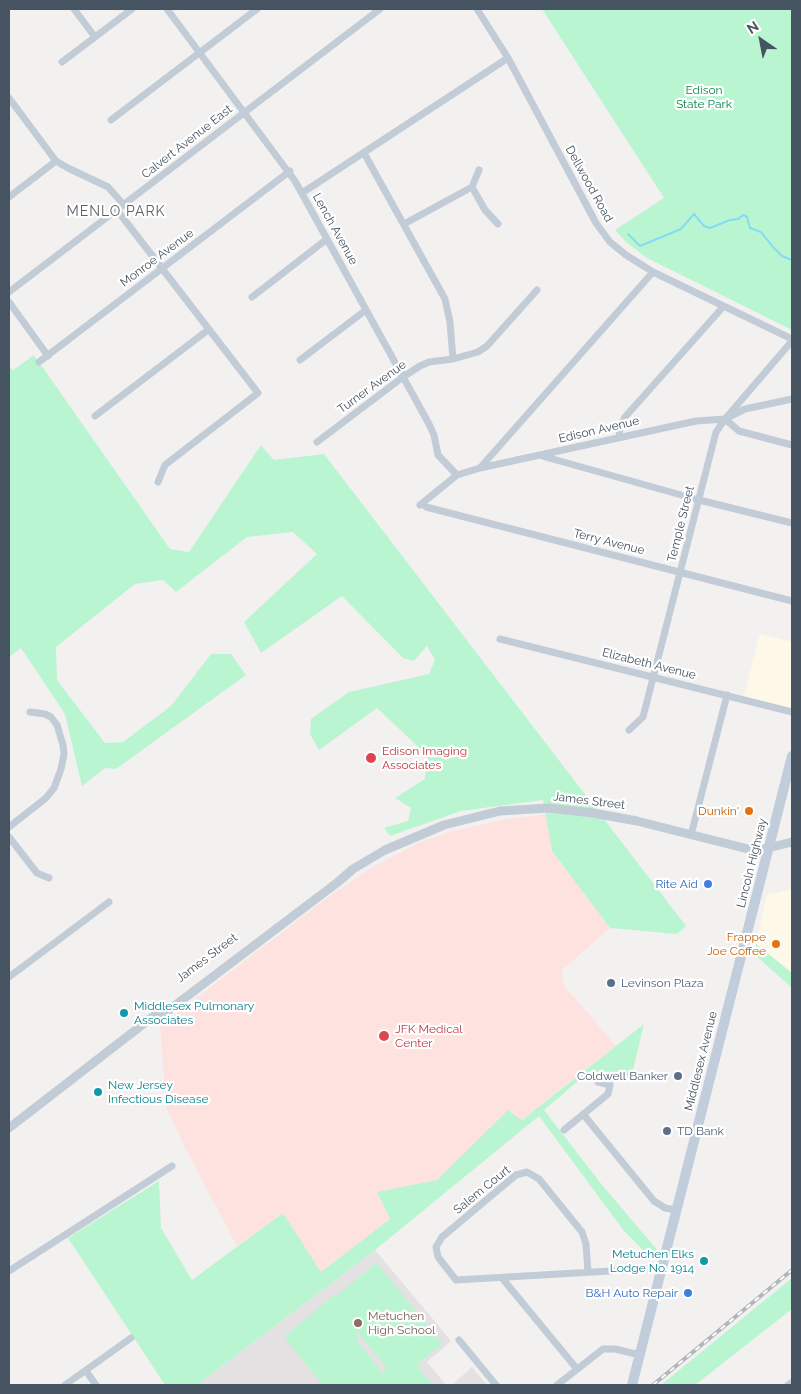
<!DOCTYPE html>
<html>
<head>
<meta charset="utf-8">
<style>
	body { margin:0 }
	#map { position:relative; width:801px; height:1394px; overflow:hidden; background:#f3f0f0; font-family:Raleway,sans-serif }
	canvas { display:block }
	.frame { position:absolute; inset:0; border:10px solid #465360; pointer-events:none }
	.north { position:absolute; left:736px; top:15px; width:50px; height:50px; -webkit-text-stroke:4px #fff; paint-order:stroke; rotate:327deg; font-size:14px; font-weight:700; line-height:20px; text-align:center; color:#465360 }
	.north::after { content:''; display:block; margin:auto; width:18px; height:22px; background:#465360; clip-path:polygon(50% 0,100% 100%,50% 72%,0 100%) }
</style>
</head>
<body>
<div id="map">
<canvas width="801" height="1394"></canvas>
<div class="frame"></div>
<div class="north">N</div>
</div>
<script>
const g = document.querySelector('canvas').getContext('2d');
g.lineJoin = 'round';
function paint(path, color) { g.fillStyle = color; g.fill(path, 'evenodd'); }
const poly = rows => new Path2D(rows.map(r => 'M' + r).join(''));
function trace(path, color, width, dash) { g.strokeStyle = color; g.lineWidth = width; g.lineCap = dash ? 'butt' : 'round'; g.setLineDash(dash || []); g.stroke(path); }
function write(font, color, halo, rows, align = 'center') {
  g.font = font + ' Raleway,sans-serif'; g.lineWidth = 4.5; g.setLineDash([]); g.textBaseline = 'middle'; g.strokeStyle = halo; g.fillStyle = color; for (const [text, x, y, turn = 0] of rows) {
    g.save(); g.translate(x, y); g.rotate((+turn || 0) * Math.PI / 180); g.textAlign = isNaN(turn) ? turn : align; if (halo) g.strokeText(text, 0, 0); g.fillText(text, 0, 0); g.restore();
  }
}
const commercial = poly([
	[760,634,792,642,792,712,743,699],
	[792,889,792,973,756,944,767,895]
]);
const education = poly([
	[375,1250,451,1341,427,1362,446,1385,197,1385],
	[472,1367,487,1385,452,1385]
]);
const medical = poly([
	[550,814,552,851,610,928,562,970,563,984,616,1046,521,1120,508,1110,437,1180,377,1192,390,1219,321,1273,283,1213,237,1246,184,1146,166,1106,160,1026,331,895,373,867,416,844,453,831,507,819]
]);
const green = poly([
	[542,9,792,9,792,330,647,258,626,242,615,230,664,198],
	[34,355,170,549,189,552,261,445,274,460,324,454,686,926,677,934,610,928,552,851,543,800,461,811,390,836,384,828,408,821,411,808,395,798,425,779,428,756,377,708,319,750,310,734,311,719,349,692,429,674,435,660,427,646,414,661,403,658,342,596,261,653,244,622,317,554,293,532,247,537,176,592,163,580,135,584,56,647,57,680,105,743,123,742,171,706,211,654,231,654,246,675,116,769,105,768,82,786,65,714,21,648,9,657,9,588,10,587,9,585,9,366,13,370],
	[756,944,792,973,792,988,754,954],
	[644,1024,632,1074,623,1081,584,1076,544,1110,602,1185,664,1258,646,1253,624,1231,539,1116,375,1250,197,1385,165,1385,68,1238,159,1181,161,1228,192,1280,283,1213,321,1272,390,1219,377,1192,437,1180,508,1110,522,1120],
	[377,1263,442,1344,416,1365,433,1385,323,1385,284,1337,334,1295,336,1296],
	[357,1331,386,1367,383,1374,357,1341],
	[792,1278,792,1309,695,1385,661,1385]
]);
const stream = poly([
	[628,234,640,246,681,229,694,214,704,226,710,228,730,220,738,219,743,215,747,217,750,228,761,232,773,247,782,256,792,260]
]);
const minor = poly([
	[74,9,95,37],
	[167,9,295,181,429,424,434,435,438,455,457,475],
	[477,9,508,58,596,223,610,242,626,255,653,272,792,339],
	[62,62,132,9],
	[9,98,56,161,68,168,108,187,124,205],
	[111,120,257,9],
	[364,153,445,299,450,322,453,359],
	[472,187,485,210,498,224],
	[302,193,508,58],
	[9,197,56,161],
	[117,210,258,393,165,465,158,482],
	[404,224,472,187,479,170],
	[9,292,380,9],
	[252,297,327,239],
	[9,302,48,356],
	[300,360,366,310],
	[39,362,290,171],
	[95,416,208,330],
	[725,419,739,431,792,445],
	[619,437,620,427,625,417,723,307],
	[317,442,403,377,420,366,429,362,453,359,478,352,487,346,537,290],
	[542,456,699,500,792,523],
	[480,468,653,272],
	[423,503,426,507,792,601],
	[420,505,457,475,480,468,696,421,725,419,745,409,792,399],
	[500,639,792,712],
	[629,730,643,717,716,432,725,419,792,341],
	[9,827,46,798,54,788,61,769,64,754,63,745,57,725,51,717,45,714,30,712],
	[691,835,727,695],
	[9,837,37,873,49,878],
	[9,977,109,902],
	[583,1114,654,1201,665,1208,676,1210],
	[564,1130,608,1094,610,1085,598,1082],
	[9,1271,172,1166],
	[588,1272,586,1244,582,1232,539,1179,527,1172,516,1175,442,1237,436,1247,438,1257,456,1280,662,1268],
	[502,1278,577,1369],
	[459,1340,496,1385],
	[86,1371,96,1385],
	[65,1385,131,1338],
	[557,1385,603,1349,615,1349,640,1355],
	[788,1385,792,1382]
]);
const tertiary = poly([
	[152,1019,161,1016,338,882,353,869,385,850,444,825,500,811,548,808,593,813,637,821,756,851,792,842],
	[9,1128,155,1015]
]);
const secondary = poly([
	[632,1385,792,756]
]);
const rail = poly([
	[653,1385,792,1270]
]);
const markers = [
	[371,758,6,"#e0444e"],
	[749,811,5,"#e8710a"],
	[708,884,5,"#3f7fe0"],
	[776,944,5,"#e8710a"],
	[611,983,5,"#5c6f8a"],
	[124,1013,5,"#0f9aa8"],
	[384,1036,6,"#e0444e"],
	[678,1076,5,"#5c6f8a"],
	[98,1092,5,"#0f9aa8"],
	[667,1131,5,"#5c6f8a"],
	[704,1261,5,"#0f9aa8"],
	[688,1293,5,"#3f7fe0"],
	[358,1323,5,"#8d6e63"]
];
const parkNames = [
	["Edison",704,90],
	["State Park",704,104]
];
const streetNames = [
	["Calvert Avenue East",187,142,-38],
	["Dellwood Road",589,184,61],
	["Lench Avenue",335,229,61],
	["Monroe Avenue",157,258,-37],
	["Turner Avenue",372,387,-36],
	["Edison Avenue",599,430,-13],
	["Temple Street",681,524,-76],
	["Terry Avenue",609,542,14],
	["Elizabeth Avenue",649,664,14],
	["James Street",589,801,7],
	["Lincoln Highway",752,863,-76],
	["James Street",207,958,-37],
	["Middlesex Avenue",701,1061,-76],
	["Salem Court",482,1190,-39]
];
const healthNames = [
	["Edison Imaging",382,751],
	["Associates",382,765],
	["JFK Medical",395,1029],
	["Center",395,1043]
];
const foodNames = [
	["Dunkin'",739,811],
	["Frappe",766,937],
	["Joe Coffee",766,951]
];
const shopNames = [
	["Rite Aid",698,884],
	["B&H Auto Repair",678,1293]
];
const serviceNames = [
	["Levinson Plaza",621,983],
	["Coldwell Banker",668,1076,"right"],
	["TD Bank",677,1131]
];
const cultureNames = [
	["Middlesex Pulmonary",134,1006],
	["Associates",134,1020],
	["New Jersey",108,1085],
	["Infectious Disease",108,1099],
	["Metuchen Elks",694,1254,"right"],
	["Lodge No. 1914",694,1268,"right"]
];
const educationNames = [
	["Metuchen",368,1316],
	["High School",368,1330]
];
const neighbourhoodNames = [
	["MENLO PARK",116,212]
];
paint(commercial, '#fef8e9');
paint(education, '#e4e1e2');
paint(medical, '#fee2df');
paint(green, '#baf5d2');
trace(stream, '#83dcf6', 2);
trace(minor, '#c2ccd7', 7);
trace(tertiary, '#c2ccd7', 9);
trace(secondary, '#c1cddb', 10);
trace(rail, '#b2b5bb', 4);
trace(rail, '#fff', 2, [5.5]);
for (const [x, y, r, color] of markers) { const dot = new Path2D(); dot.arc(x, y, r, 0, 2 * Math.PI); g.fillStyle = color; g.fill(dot); trace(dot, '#fff', 2); }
write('12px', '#0c864c', '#fff', parkNames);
write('12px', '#465360', '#fff', streetNames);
write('12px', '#be3a42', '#fff', healthNames, 'left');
write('12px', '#c56008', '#fff', foodNames, 'right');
write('12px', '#366cbe', '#fff', shopNames, 'right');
write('12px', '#4e5e75', '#fff', serviceNames, 'left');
write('12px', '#0d838f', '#fff', cultureNames, 'left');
write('12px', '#785e54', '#fff', educationNames, 'left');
g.letterSpacing = '1px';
write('14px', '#5c6066', '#fff', neighbourhoodNames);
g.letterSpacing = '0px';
</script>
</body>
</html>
